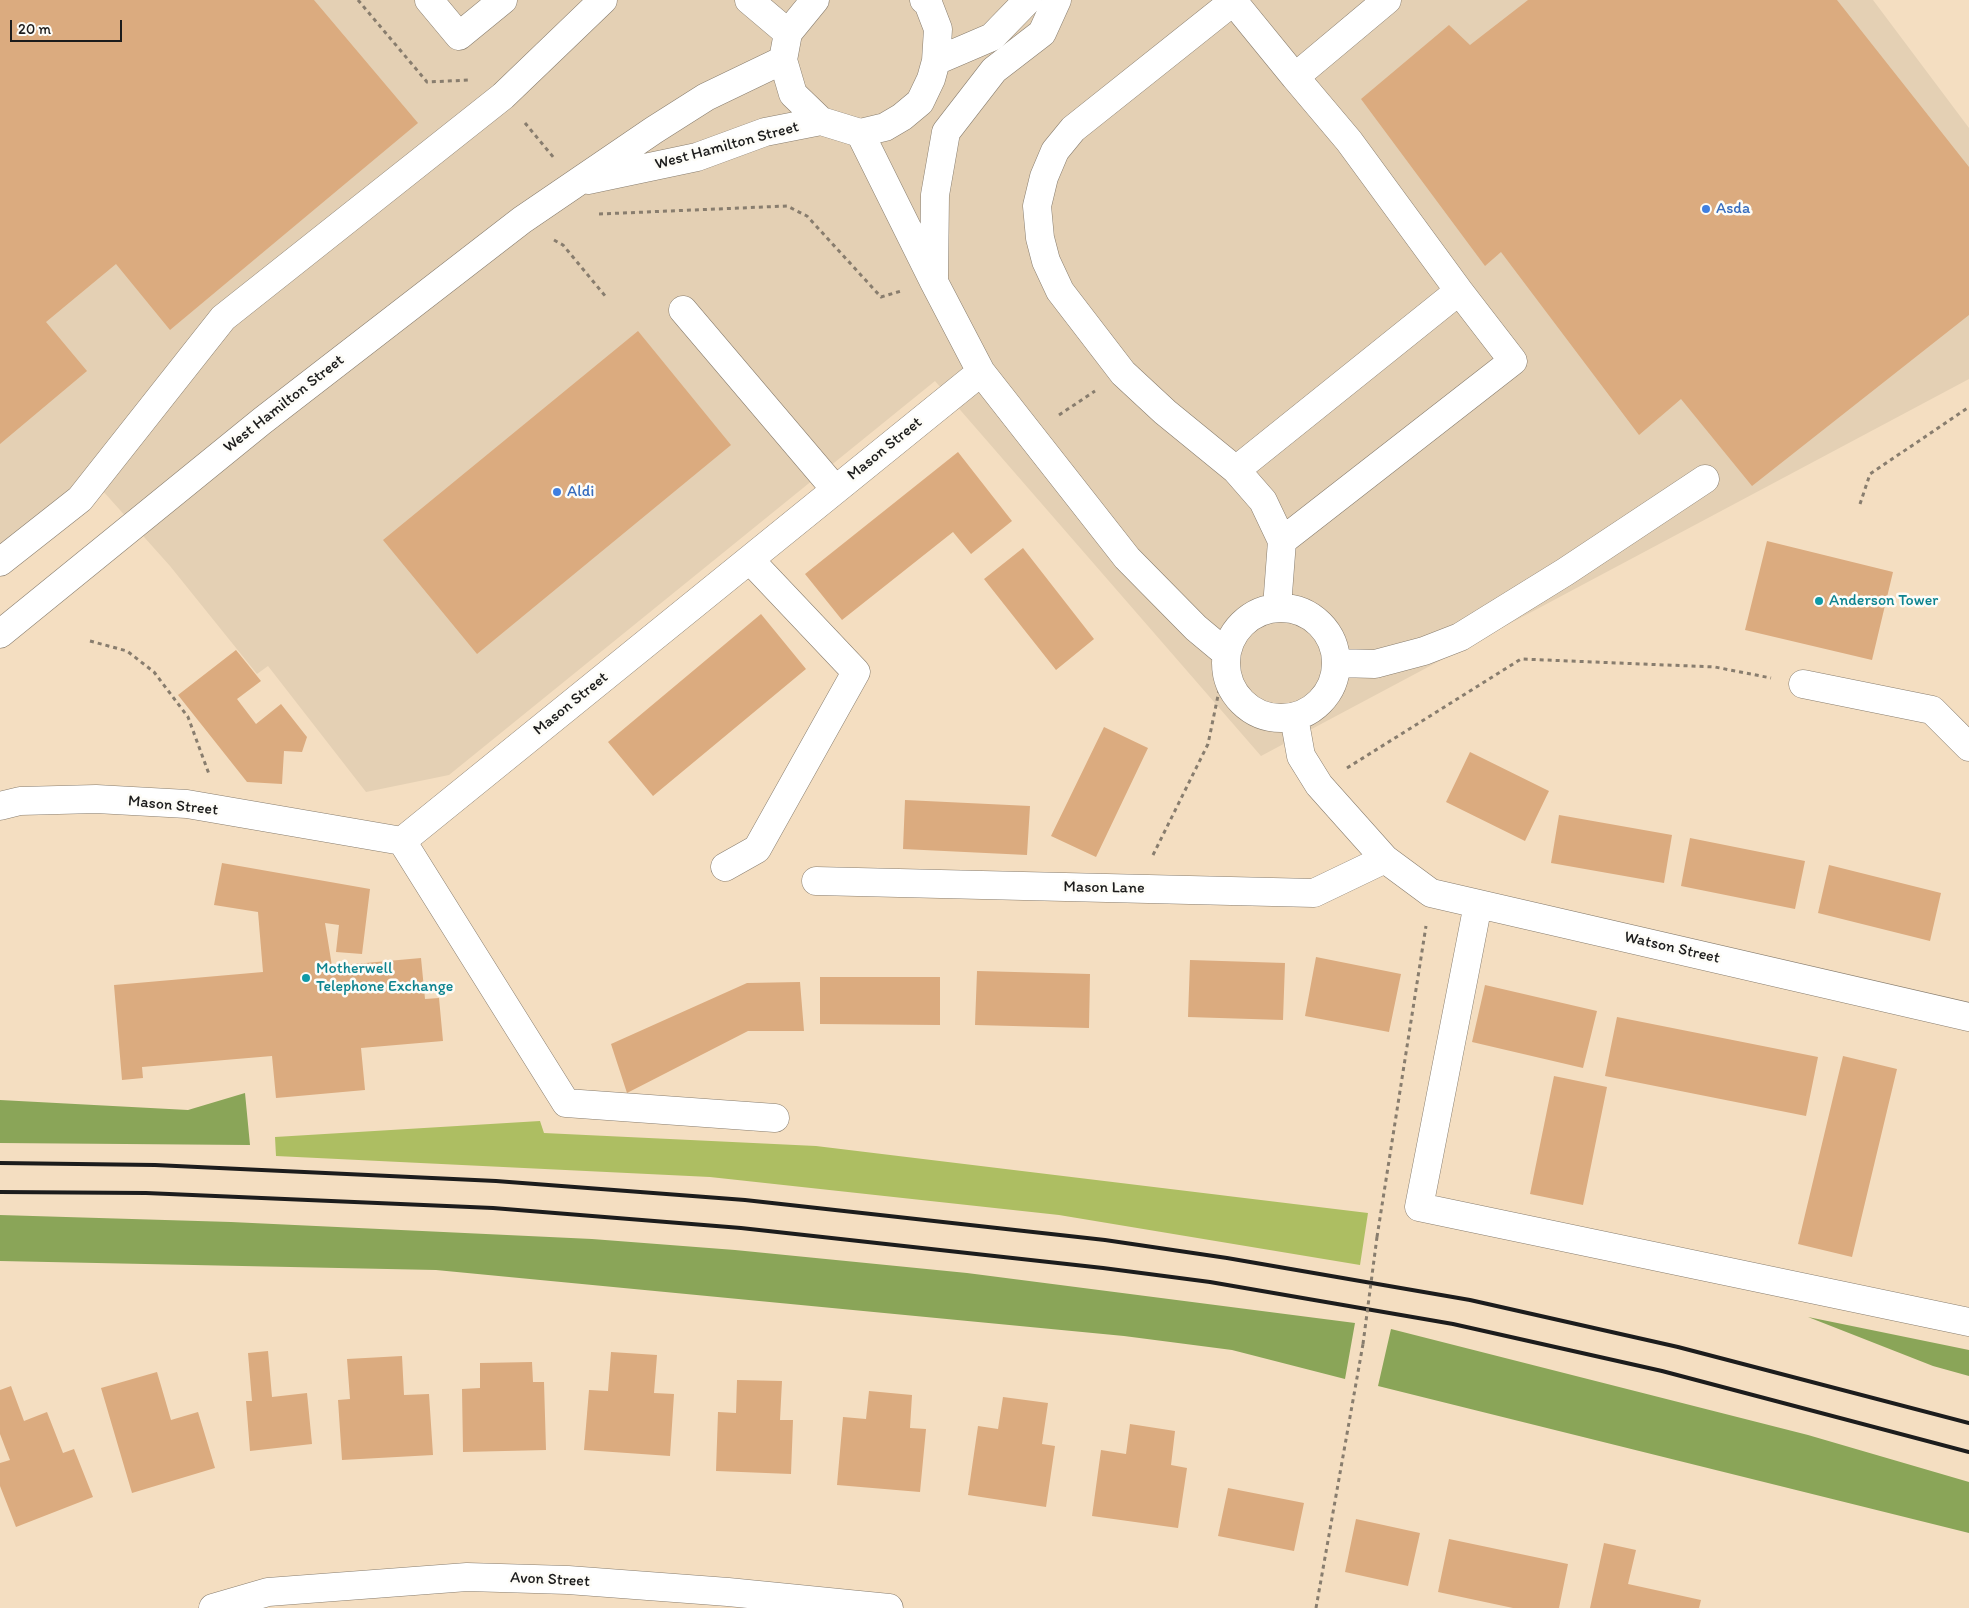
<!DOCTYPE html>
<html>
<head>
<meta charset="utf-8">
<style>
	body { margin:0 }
	#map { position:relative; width:1969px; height:1608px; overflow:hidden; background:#f4dec1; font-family:Itim,sans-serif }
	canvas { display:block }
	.scale { position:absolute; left:10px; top:20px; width:112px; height:22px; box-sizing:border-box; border:2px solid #1c1c1c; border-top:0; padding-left:6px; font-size:15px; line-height:18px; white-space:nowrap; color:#1c1c1c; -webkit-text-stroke:4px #fdfcf7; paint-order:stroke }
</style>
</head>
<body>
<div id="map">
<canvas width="1969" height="1608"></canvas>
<div class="scale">20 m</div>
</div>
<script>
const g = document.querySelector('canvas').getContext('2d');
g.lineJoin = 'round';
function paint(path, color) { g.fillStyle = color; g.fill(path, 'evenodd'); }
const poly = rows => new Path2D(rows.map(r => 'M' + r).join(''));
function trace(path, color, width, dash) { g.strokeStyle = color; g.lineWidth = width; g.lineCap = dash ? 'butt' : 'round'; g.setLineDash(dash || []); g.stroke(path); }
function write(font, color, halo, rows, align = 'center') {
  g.font = font + ' Itim,sans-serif'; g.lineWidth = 5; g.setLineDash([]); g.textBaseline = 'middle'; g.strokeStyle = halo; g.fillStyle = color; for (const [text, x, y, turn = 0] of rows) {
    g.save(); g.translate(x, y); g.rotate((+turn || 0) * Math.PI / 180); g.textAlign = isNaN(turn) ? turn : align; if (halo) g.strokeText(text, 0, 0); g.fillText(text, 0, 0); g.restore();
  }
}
const built = poly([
	[0,0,1873,0,1969,128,1969,379,1261,756,935,381,449,775,366,792,268,666,257,674,170,566,94,481,0,554]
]);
const green = poly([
	[540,1121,544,1133,816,1146,1368,1213,1360,1265,1059,1215,710,1177,276,1156,275,1137]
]);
const forest = poly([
	[245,1093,250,1145,0,1143,0,1100,188,1110],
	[0,1215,231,1222,592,1239,735,1250,967,1273,1355,1323,1345,1379,1232,1350,1124,1336,436,1270,0,1261],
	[1808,1317,1969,1350,1969,1376,1933,1366],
	[1391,1329,1808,1435,1969,1482,1969,1533,1378,1386]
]);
const building = poly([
	[0,0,314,0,418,123,170,330,116,264,46,322,87,371,0,444],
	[1528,0,1837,0,1969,167,1969,315,1752,486,1681,399,1639,435,1501,252,1485,266,1361,99,1449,25,1470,45],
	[638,331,731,445,477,654,383,540],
	[958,452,1012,521,971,554,953,532,842,620,805,574],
	[1767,541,1893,572,1872,660,1745,630],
	[1023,548,1094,639,1056,670,984,579],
	[761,614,806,669,653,796,608,742],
	[236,650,261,681,237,699,256,724,281,704,307,737,302,752,284,751,282,784,247,782,178,695],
	[1104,727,1148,748,1096,857,1051,836],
	[1470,752,1549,791,1525,841,1446,802],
	[905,800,1030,806,1027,855,903,849],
	[1559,815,1672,835,1664,883,1551,863],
	[1690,838,1805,861,1795,909,1681,886],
	[222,863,370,889,362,954,336,952,339,925,325,923,332,966,421,958,425,999,439,998,443,1041,361,1048,365,1090,276,1098,272,1056,142,1067,143,1078,122,1080,114,985,263,972,258,912,214,905],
	[1829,865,1941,893,1930,941,1818,913],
	[1316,957,1401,974,1389,1032,1305,1016],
	[1190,960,1285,963,1283,1020,1188,1017],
	[977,971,1090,974,1089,1028,975,1025],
	[820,977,940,977,940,1025,820,1024],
	[800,982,804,1031,748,1031,627,1093,611,1044,747,983],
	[1485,985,1597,1011,1583,1068,1472,1042],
	[1617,1017,1818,1057,1806,1116,1605,1076],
	[1843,1056,1897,1069,1852,1257,1798,1244],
	[1554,1076,1607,1087,1583,1205,1530,1194],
	[268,1351,272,1397,307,1393,312,1444,250,1451,246,1401,252,1401,248,1353],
	[611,1352,657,1355,654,1393,674,1394,670,1456,584,1450,589,1390,608,1391],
	[402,1356,404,1395,429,1394,433,1455,342,1460,338,1400,350,1399,347,1359],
	[532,1362,533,1382,544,1382,546,1450,463,1452,462,1389,480,1388,480,1363],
	[157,1372,171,1420,198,1412,215,1468,132,1493,101,1388],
	[737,1380,782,1381,780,1420,793,1420,791,1474,716,1471,718,1412,736,1413],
	[11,1386,24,1421,47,1412,63,1453,74,1449,93,1497,16,1527,0,1486,0,1463,10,1460,0,1434,0,1390],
	[869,1391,912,1395,910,1428,926,1429,920,1492,837,1485,843,1417,866,1419],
	[1003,1397,1048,1403,1042,1444,1055,1446,1046,1507,968,1495,978,1426,998,1429],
	[1130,1424,1175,1431,1171,1465,1187,1468,1178,1528,1092,1516,1101,1450,1126,1454],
	[1228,1488,1304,1503,1294,1551,1218,1536],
	[1356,1519,1420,1533,1408,1586,1345,1572],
	[1449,1539,1568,1564,1559,1608,1513,1608,1438,1592],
	[1604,1543,1636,1550,1628,1584,1701,1600,1699,1608,1590,1608]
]);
const path = poly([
	[358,0,427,82,469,80],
	[525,123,554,158],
	[599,214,787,206,807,216,881,297,901,291],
	[554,240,563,245,606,297],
	[1059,415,1095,391],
	[1860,504,1870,474,1969,407],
	[90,641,127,651,154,672,188,717,209,774],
	[1347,768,1521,659,1715,667,1771,678],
	[1153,855,1208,744,1220,686],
	[1377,1237,1426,926],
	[1316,1608,1363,1344]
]);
const minor = poly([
	[429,0,459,36,503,0],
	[749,0,788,33],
	[1235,0,1073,129,1055,151,1044,177,1037,206,1040,238,1046,261,1060,291,1123,373,1165,412,1236,470,1263,501,1282,541,1277,607],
	[1233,1,1295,77],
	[860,133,934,282,981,372,1127,558,1196,628,1226,653],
	[934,278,935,195,946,132,994,70,1042,33,1057,0],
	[683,310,835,489],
	[1236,470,1459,291,1349,141,1295,77,1387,0],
	[1282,541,1513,361,1459,291],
	[0,562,80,499,223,318,503,96,603,0],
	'1226 663a55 55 0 1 1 110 0a55 55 0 1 1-110 0Z',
	[1337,663,1375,664,1424,651,1460,637,1565,572,1705,479],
	[1803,684,1932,710,1969,747],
	[1294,717,1301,756,1319,785,1385,859,1431,893,1969,1017],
	[0,806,20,801,96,799,187,804,402,841,981,372],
	[402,841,566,1103,775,1118],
	[725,867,757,849,856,672,750,560],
	[816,881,1314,893,1385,859],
	[1478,904,1419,1207,1969,1322],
	[213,1608,268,1592,467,1577,568,1580,728,1592,889,1608]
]);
const major = poly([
	[815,0,788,33,783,60,793,94,821,121,860,133,885,127,902,117,920,102,931,79,936,61,938,29,928,3,924,0],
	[936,61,992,37,1028,0],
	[588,180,697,157,765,132,821,121],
	[0,634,262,421,522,220,654,130,706,97,783,60]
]);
const rail = poly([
	[0,1163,155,1165,496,1181,745,1200,1105,1240,1227,1258,1470,1300,1678,1347,1969,1423],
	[0,1192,146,1193,493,1208,741,1228,1103,1268,1210,1282,1453,1324,1662,1371,1969,1452]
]);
const pathBridge = poly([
	[1363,1344,1377,1237]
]);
const markers = [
	[1706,209,5,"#3f7fe0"],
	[557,492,5,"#3f7fe0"],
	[1819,601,5,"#0f9aa8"],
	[306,978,5,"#0f9aa8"]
];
const streetNames = [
	["West Hamilton Street",727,146,-15],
	["West Hamilton Street",284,404,-38],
	["Mason Street",885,449,-39],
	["Mason Street",571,704,-39],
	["Mason Street",173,806,6],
	["Mason Lane",1104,888,1],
	["Watson Street",1672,948,13],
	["Avon Street",550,1580,3]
];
const shopNames = [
	["Asda",1716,209],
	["Aldi",567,492]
];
const cultureNames = [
	["Anderson Tower",1829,601],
	["Motherwell",316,969],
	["Telephone Exchange",316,987]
];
paint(built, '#e4d0b4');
paint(green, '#adbe62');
paint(forest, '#8aa558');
paint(building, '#dbab7f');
trace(minor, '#887d6e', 29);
trace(major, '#887d6e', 29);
trace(path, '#887d6e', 3, [4, 4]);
trace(minor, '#fff', 28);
trace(major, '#fff', 28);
trace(rail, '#1c1c1c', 4);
trace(pathBridge, '#887d6e', 3, [4, 4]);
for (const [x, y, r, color] of markers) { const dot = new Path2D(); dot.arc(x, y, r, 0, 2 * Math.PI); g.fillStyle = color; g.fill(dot); trace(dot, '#fdfcf7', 2); }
write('16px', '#1c1c1c', '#fdfcf7', streetNames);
write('16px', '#366cbe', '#fdfcf7', shopNames, 'left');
write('16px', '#0d838f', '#fdfcf7', cultureNames, 'left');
</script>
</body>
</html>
